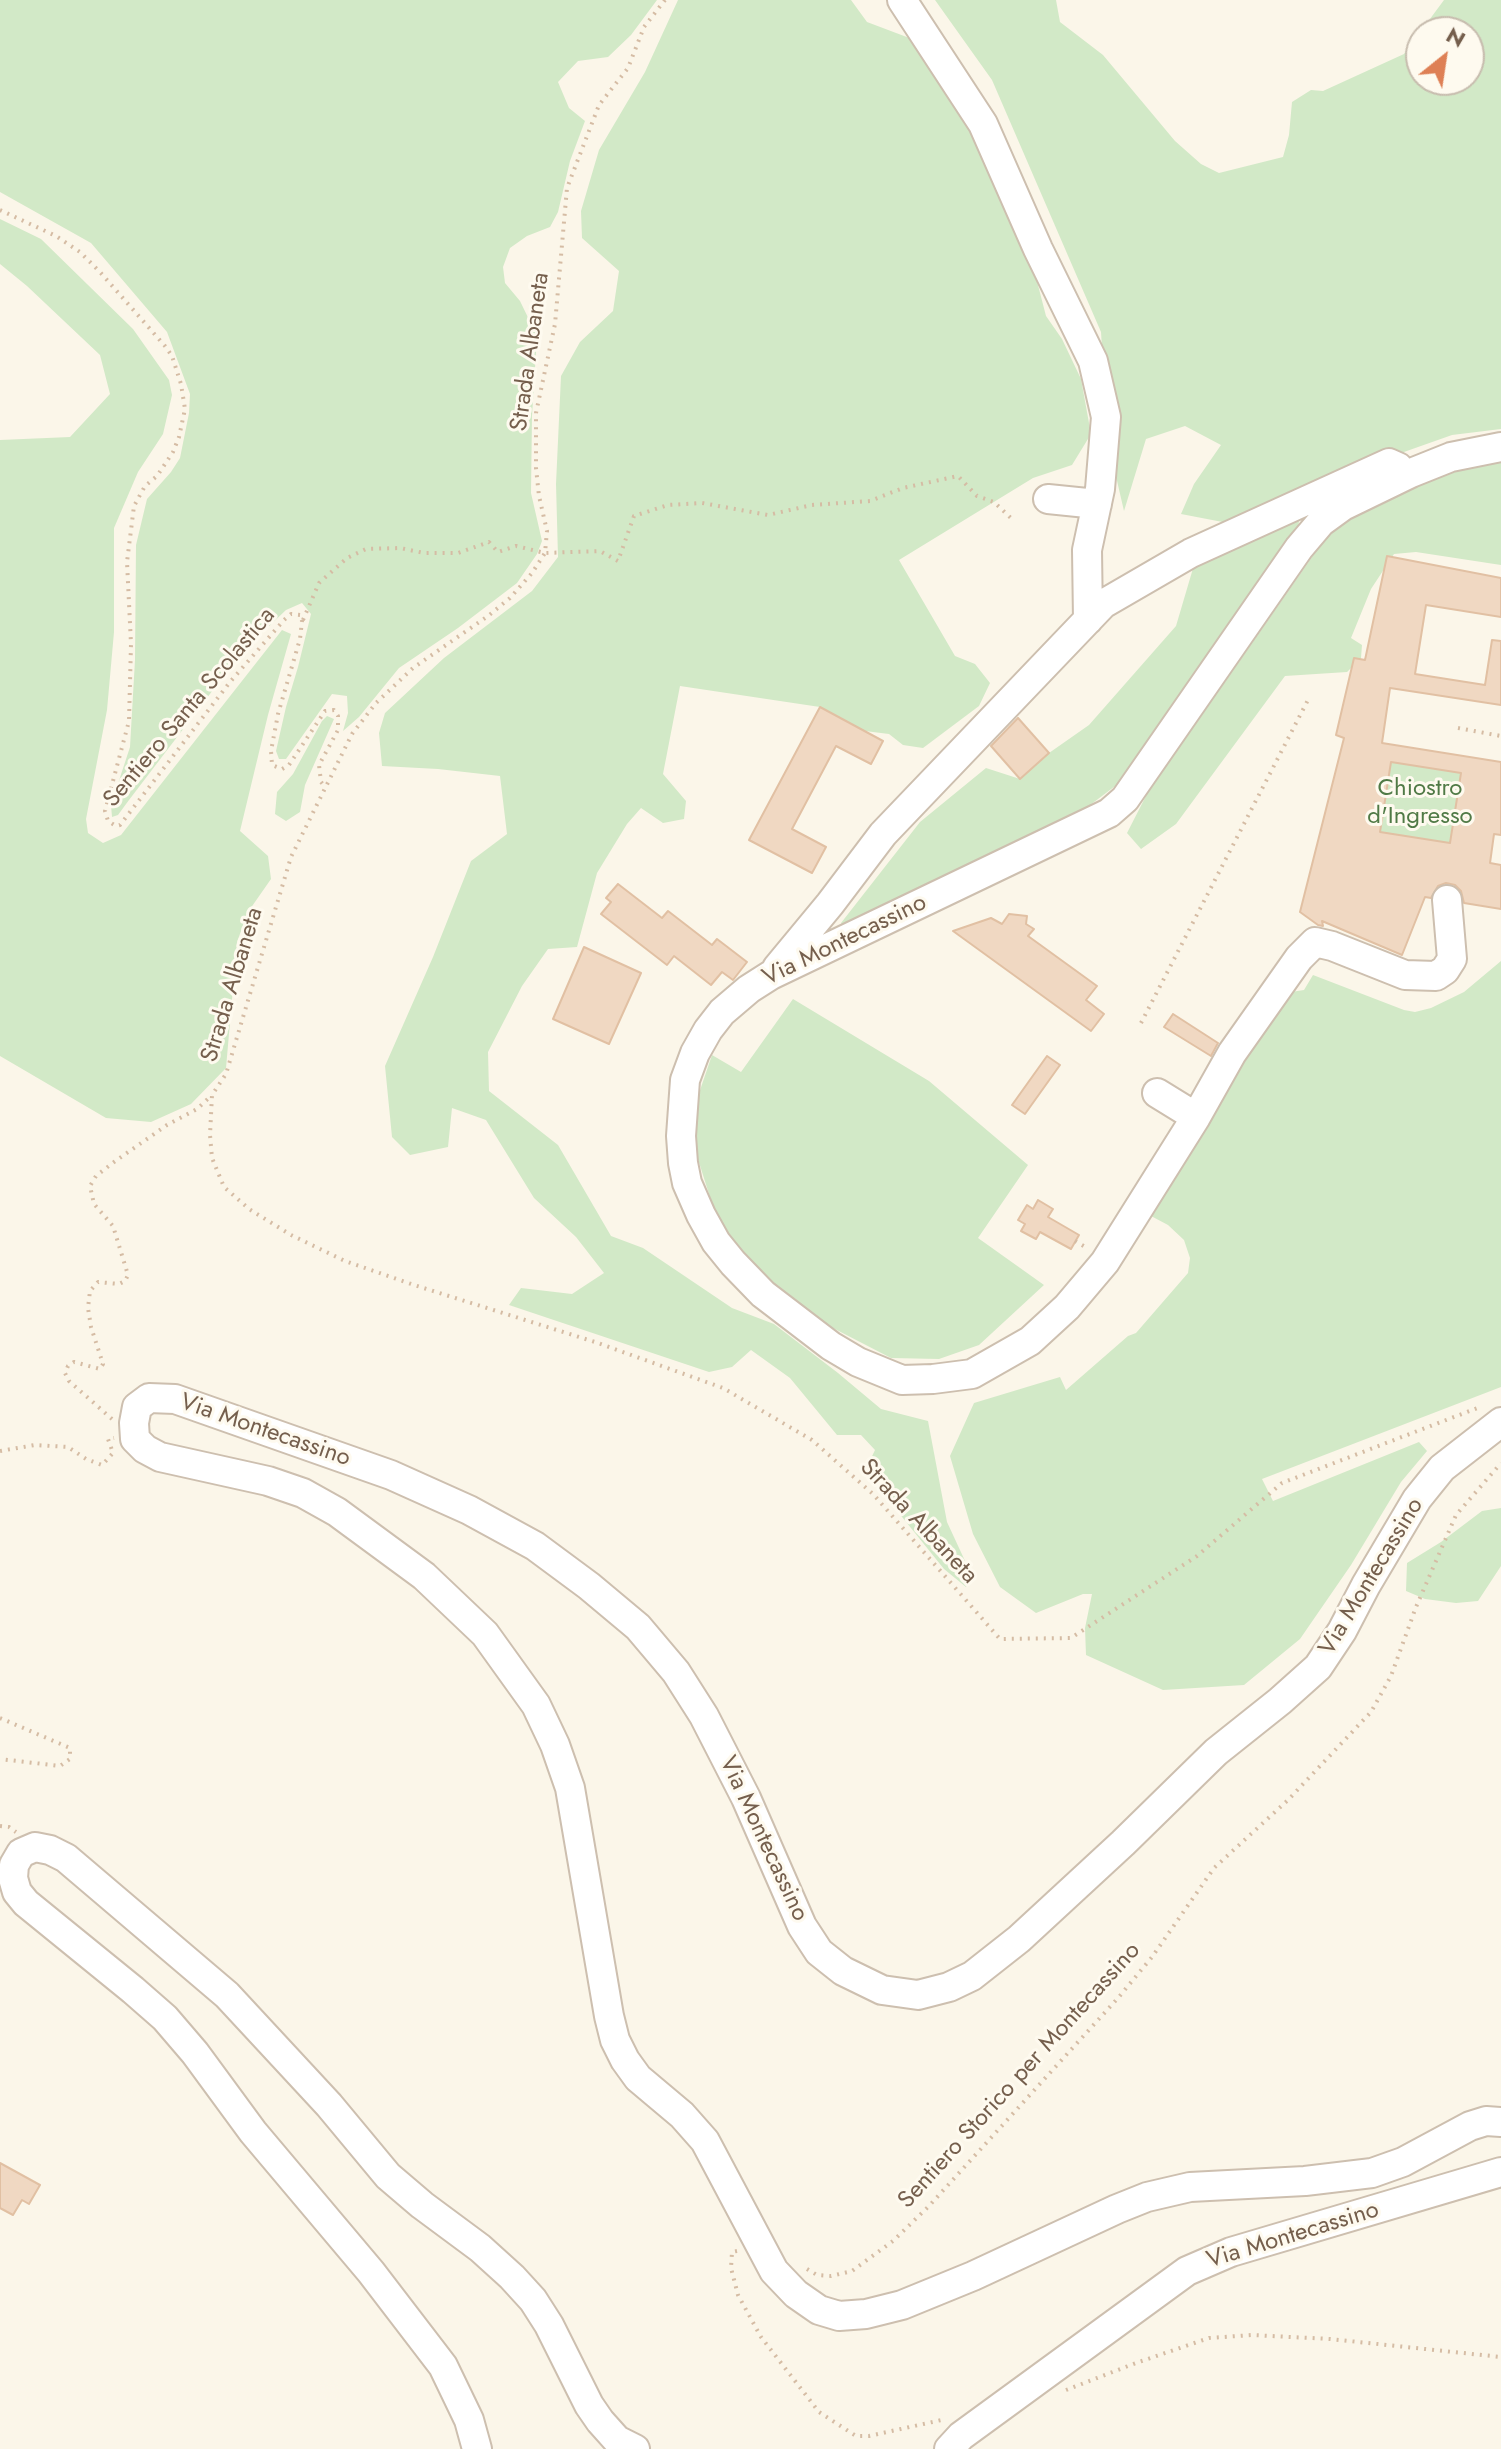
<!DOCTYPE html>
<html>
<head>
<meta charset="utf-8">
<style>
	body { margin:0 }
	#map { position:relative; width:1501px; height:2449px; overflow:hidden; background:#fbf6e9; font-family:Jost,sans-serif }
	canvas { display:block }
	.north { position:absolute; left:1405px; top:16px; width:80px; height:80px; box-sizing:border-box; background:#fefaef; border:2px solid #c7bcae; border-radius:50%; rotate:30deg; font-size:22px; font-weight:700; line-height:32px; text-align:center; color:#755f4d }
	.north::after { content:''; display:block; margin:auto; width:28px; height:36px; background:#de8055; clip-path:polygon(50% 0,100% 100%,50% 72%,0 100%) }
</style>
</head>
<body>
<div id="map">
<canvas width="1501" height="2449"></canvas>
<div class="north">N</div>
</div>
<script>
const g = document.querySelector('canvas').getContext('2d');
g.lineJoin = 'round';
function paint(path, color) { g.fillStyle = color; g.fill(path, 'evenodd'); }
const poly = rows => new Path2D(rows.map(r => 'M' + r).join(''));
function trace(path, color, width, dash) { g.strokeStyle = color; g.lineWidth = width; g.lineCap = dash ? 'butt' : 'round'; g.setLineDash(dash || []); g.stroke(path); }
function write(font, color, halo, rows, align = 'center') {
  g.font = font + ' Jost,sans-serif'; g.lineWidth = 6; g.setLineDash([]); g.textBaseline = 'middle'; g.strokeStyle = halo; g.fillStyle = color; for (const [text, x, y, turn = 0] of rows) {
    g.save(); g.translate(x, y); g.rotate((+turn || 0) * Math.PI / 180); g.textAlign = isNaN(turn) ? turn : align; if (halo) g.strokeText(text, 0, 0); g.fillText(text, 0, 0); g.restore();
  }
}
const green = poly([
	[0,0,657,0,631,35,608,57,578,61,558,82,569,108,585,121,570,161,558,212,550,227,527,236,510,248,503,267,505,283,520,301,537,336,532,416,531,493,542,541,537,554,517,583,458,628,399,668,359,717,343,731,348,713,347,696,332,694,286,759,279,759,276,751,286,707,298,667,311,614,302,603,286,610,242,652,129,800,118,815,112,817,111,805,130,747,135,660,136,545,147,499,171,472,180,458,189,413,190,394,167,332,91,243,0,192],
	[678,0,851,0,867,22,912,39,945,84,1024,231,1046,316,1062,339,1081,379,1091,434,1072,465,1033,478,899,560,955,656,975,664,990,683,979,706,923,748,903,745,889,734,865,731,820,707,680,686,663,774,686,801,684,819,663,823,641,808,627,824,597,873,577,947,548,949,522,986,488,1052,489,1091,558,1145,611,1236,643,1248,732,1308,774,1324,838,1373,881,1409,928,1421,947,1522,972,1576,966,1587,944,1569,865,1471,875,1450,861,1435,837,1435,790,1378,751,1350,732,1367,709,1372,509,1305,521,1288,572,1294,604,1273,576,1237,534,1198,486,1120,452,1108,448,1147,410,1155,392,1137,385,1066,433,957,471,861,507,834,500,776,438,769,382,766,379,733,385,713,444,658,532,591,558,557,556,484,561,376,580,342,613,311,619,271,582,238,581,211,599,150,645,72],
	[935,0,1056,0,1060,22,1103,55,1175,141,1201,164,1219,173,1283,157,1289,135,1292,102,1311,90,1323,91,1404,54,1444,0,1501,0,1501,429,1452,435,1339,475,1233,524,1181,514,1194,484,1221,445,1185,426,1146,439,1124,511,1108,442,1101,332,992,80],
	[1421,32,1469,32,1469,80,1421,80],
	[0,219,41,239,133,329,169,380,172,395,163,434,138,472,114,528,114,632,107,710,86,819,88,833,103,843,121,835,282,630,291,634,268,715,240,831,268,856,271,879,248,912,237,942,226,1068,191,1104,151,1122,106,1118,0,1056,0,440,70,437,110,394,100,355,27,286,0,264],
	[1501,459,1501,565,1416,552,1394,554,1371,589,1351,638,1362,645,1361,658,1347,672,1285,676,1176,824,1141,849,1127,833,1147,794,1321,544,1352,514,1420,482],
	[1299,521,1297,539,1127,777,1077,815,844,931,841,923,920,822,986,768,1020,779,1049,753,1089,725,1176,626,1194,565,1284,523],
	[327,716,334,719,305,785,300,812,286,821,275,814,277,792,293,774,322,721],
	[1391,762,1461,773,1450,843,1380,832],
	[1501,961,1501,1387,1262,1479,1273,1501,1419,1442,1427,1451,1401,1482,1351,1565,1300,1639,1244,1685,1163,1690,1086,1655,1085,1628,1092,1594,1083,1594,1036,1613,1000,1587,973,1534,950,1456,974,1403,1060,1377,1066,1390,1128,1336,1136,1333,1188,1273,1190,1258,1184,1240,1168,1225,1151,1216,1273,1014,1291,992,1304,990,1313,975,1404,1010,1415,1012,1431,1008,1464,992],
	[793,999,929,1081,1028,1165,978,1238,1044,1285,979,1345,939,1359,891,1358,798,1310,734,1245,715,1213,697,1156,697,1099,712,1055,741,1072],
	[1501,1508,1501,1566,1478,1601,1456,1603,1425,1599,1406,1591,1407,1563,1441,1542,1482,1511]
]);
const building = poly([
	[1387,556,1501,578,1501,617,1426,605,1415,674,1485,685,1492,640,1501,641,1501,705,1390,688,1382,743,1501,762,1501,835,1494,834,1490,863,1501,865,1501,909,1464,903,1461,891,1455,885,1446,883,1438,886,1431,898,1425,897,1402,955,1322,921,1323,926,1318,925,1300,912,1344,738,1336,735,1354,658,1365,660,1387,556],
	[1391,762,1461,773,1450,843,1380,832,1391,762],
	[820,707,883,741,871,764,836,746,792,829,826,847,812,873,749,840,820,707],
	[1018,718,1049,753,1020,779,991,746,1018,718],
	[618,884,662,918,668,911,712,945,717,939,747,962,733,980,722,972,711,985,674,956,667,965,601,914,611,902,606,898,618,884],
	[1009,914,1027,916,1026,924,1034,929,1028,936,1097,986,1086,1000,1104,1014,1091,1031,953,931,991,918,1002,924,1009,914],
	[584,947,641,973,609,1044,553,1019,584,947],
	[1173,1014,1218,1043,1211,1056,1164,1027,1173,1014],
	[1047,1056,1060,1065,1025,1114,1012,1105,1047,1056],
	[1038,1200,1053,1209,1048,1217,1079,1235,1071,1249,1040,1232,1036,1239,1021,1231,1025,1224,1018,1220,1027,1205,1033,1209,1038,1200],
	[0,2163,40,2185,29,2204,22,2200,13,2215,0,2208,0,2163]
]);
const path = poly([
	[665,0,644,27,628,68,599,105,567,188,555,324,536,413,536,468,539,496,547,531,545,553,532,573,510,598,488,616,413,668,376,703,352,734,291,857,226,1074,212,1095,210,1135,212,1158,224,1187,249,1209,291,1235,345,1261,414,1285,595,1342,723,1388,812,1440,873,1494,1000,1639,1071,1638,1197,1556,1282,1483,1480,1407],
	[0,210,56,236,80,252,100,272,165,346,172,356,181,384,185,409,179,437,173,452,157,476,145,486,134,506,127,562,131,644,129,721,105,811,108,821,116,826,120,825,230,682,284,620,291,614,301,615,302,621,300,639,278,714,271,751,272,765,282,769,289,765,325,711,334,710,338,716,338,730,319,765,321,782,325,787],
	[303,620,319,583,347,558,366,549,400,548,424,553,458,553,489,542,498,552,516,546,545,553,600,551,618,561,634,516,668,505,702,503,768,515,812,505,870,501,903,488,958,476,977,496,994,502,1013,520],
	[1458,728,1501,736],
	[1141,1023,1309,698],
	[1075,1241,1087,1248],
	[112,1419,69,1381,65,1373,68,1366,74,1362,100,1369,103,1364,91,1327,88,1308,90,1291,98,1282,119,1284,125,1281,128,1275,113,1226,94,1204,90,1186,96,1176,114,1162,167,1125,197,1109,212,1095],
	[0,1451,35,1445,68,1447,86,1459,102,1465,113,1453,108,1439,114,1438],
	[0,1718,70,1748,70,1759,60,1766,0,1759],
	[0,1826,9,1827,16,1832],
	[737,2251,732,2252,731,2268,738,2295,761,2337,819,2412,856,2436,869,2436,946,2419],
	[807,2269,817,2275,831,2276,852,2271,893,2241,929,2206,1118,1998,1152,1957,1214,1868,1288,1800,1371,1712,1391,1676,1416,1607,1456,1515,1501,1463],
	[1066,2390,1136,2363,1209,2338,1252,2335,1330,2339,1501,2357]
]);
const minor = poly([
	[902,0,983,124,1038,249,1093,361,1106,417,1100,489,1087,550,1088,620],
	[1048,499,1097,504],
	[1447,900,1452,959,1445,970,1436,976,1405,975,1332,946,1315,942,1299,958,1232,1053,1196,1117,1105,1262,1067,1307,1030,1341,972,1374,933,1379,902,1380,858,1362,831,1346,763,1294,733,1263,716,1242,701,1215,687,1183,683,1163,681,1136,685,1080,695,1053,708,1030,722,1012,749,989,771,975,1109,813,1125,799,1299,548,1321,522,1343,506,1411,473,1451,457,1501,447],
	[777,968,830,904,883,834,1103,604,1191,553,1389,463,1398,467],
	[1157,1093,1196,1117],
	[1501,1422,1442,1468,1417,1499,1366,1585,1342,1631,1318,1667,1280,1701,1216,1752,1123,1843,1019,1939,972,1976,949,1987,918,1995,882,1990,843,1971,819,1952,802,1926,746,1798,704,1716,676,1672,638,1627,589,1586,535,1546,469,1510,391,1475,175,1399,149,1398,137,1407,134,1423,135,1439,145,1449,160,1457,268,1481,303,1493,337,1512,424,1576,485,1634,536,1705,555,1745,570,1788,609,2016,615,2040,625,2060,638,2078,682,2115,705,2141,774,2271,796,2294,819,2310,839,2316,866,2314,902,2305,973,2276,1117,2209,1147,2197,1190,2187,1305,2181,1372,2173,1403,2162,1470,2126,1486,2121,1501,2122],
	[477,2449,469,2420,443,2366,371,2272,253,2132,195,2053,165,2018,133,1990,26,1903,17,1892,13,1878,14,1865,21,1853,35,1847,50,1850,66,1858,227,1995,329,2105,388,2176,422,2205,480,2248,512,2277,533,2300,549,2325,589,2405,600,2421,617,2440,635,2449],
	[949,2449,961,2436,1187,2271,1231,2252,1501,2172]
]);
const streetNames = [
	["Strada Albaneta",531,352,-82],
	["Sentiero Santa Scolastica",190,708,-50],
	["Via Montecassino",845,941,-26],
	["Strada Albaneta",233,985,-73],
	["Via Montecassino",265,1431,19],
	["Strada Albaneta",918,1522,47],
	["Via Montecassino",1372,1577,-59],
	["Via Montecassino",763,1839,65],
	["Sentiero Storico per Montecassino",1020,2076,-48],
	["Via Montecassino",1293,2236,-17]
];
const parkNames = [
	["Chiostro",1420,789],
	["d'Ingresso",1420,817]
];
paint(green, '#d2e9c7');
paint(building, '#f0d8c2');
trace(building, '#e1c0a3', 2);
trace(minor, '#cdbfaf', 32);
trace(path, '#d5bca4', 4, [2, 6]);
trace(minor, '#fff', 28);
write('24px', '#755f4d', '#fefaef', streetNames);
write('24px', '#507a46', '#fefaef', parkNames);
</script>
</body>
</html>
